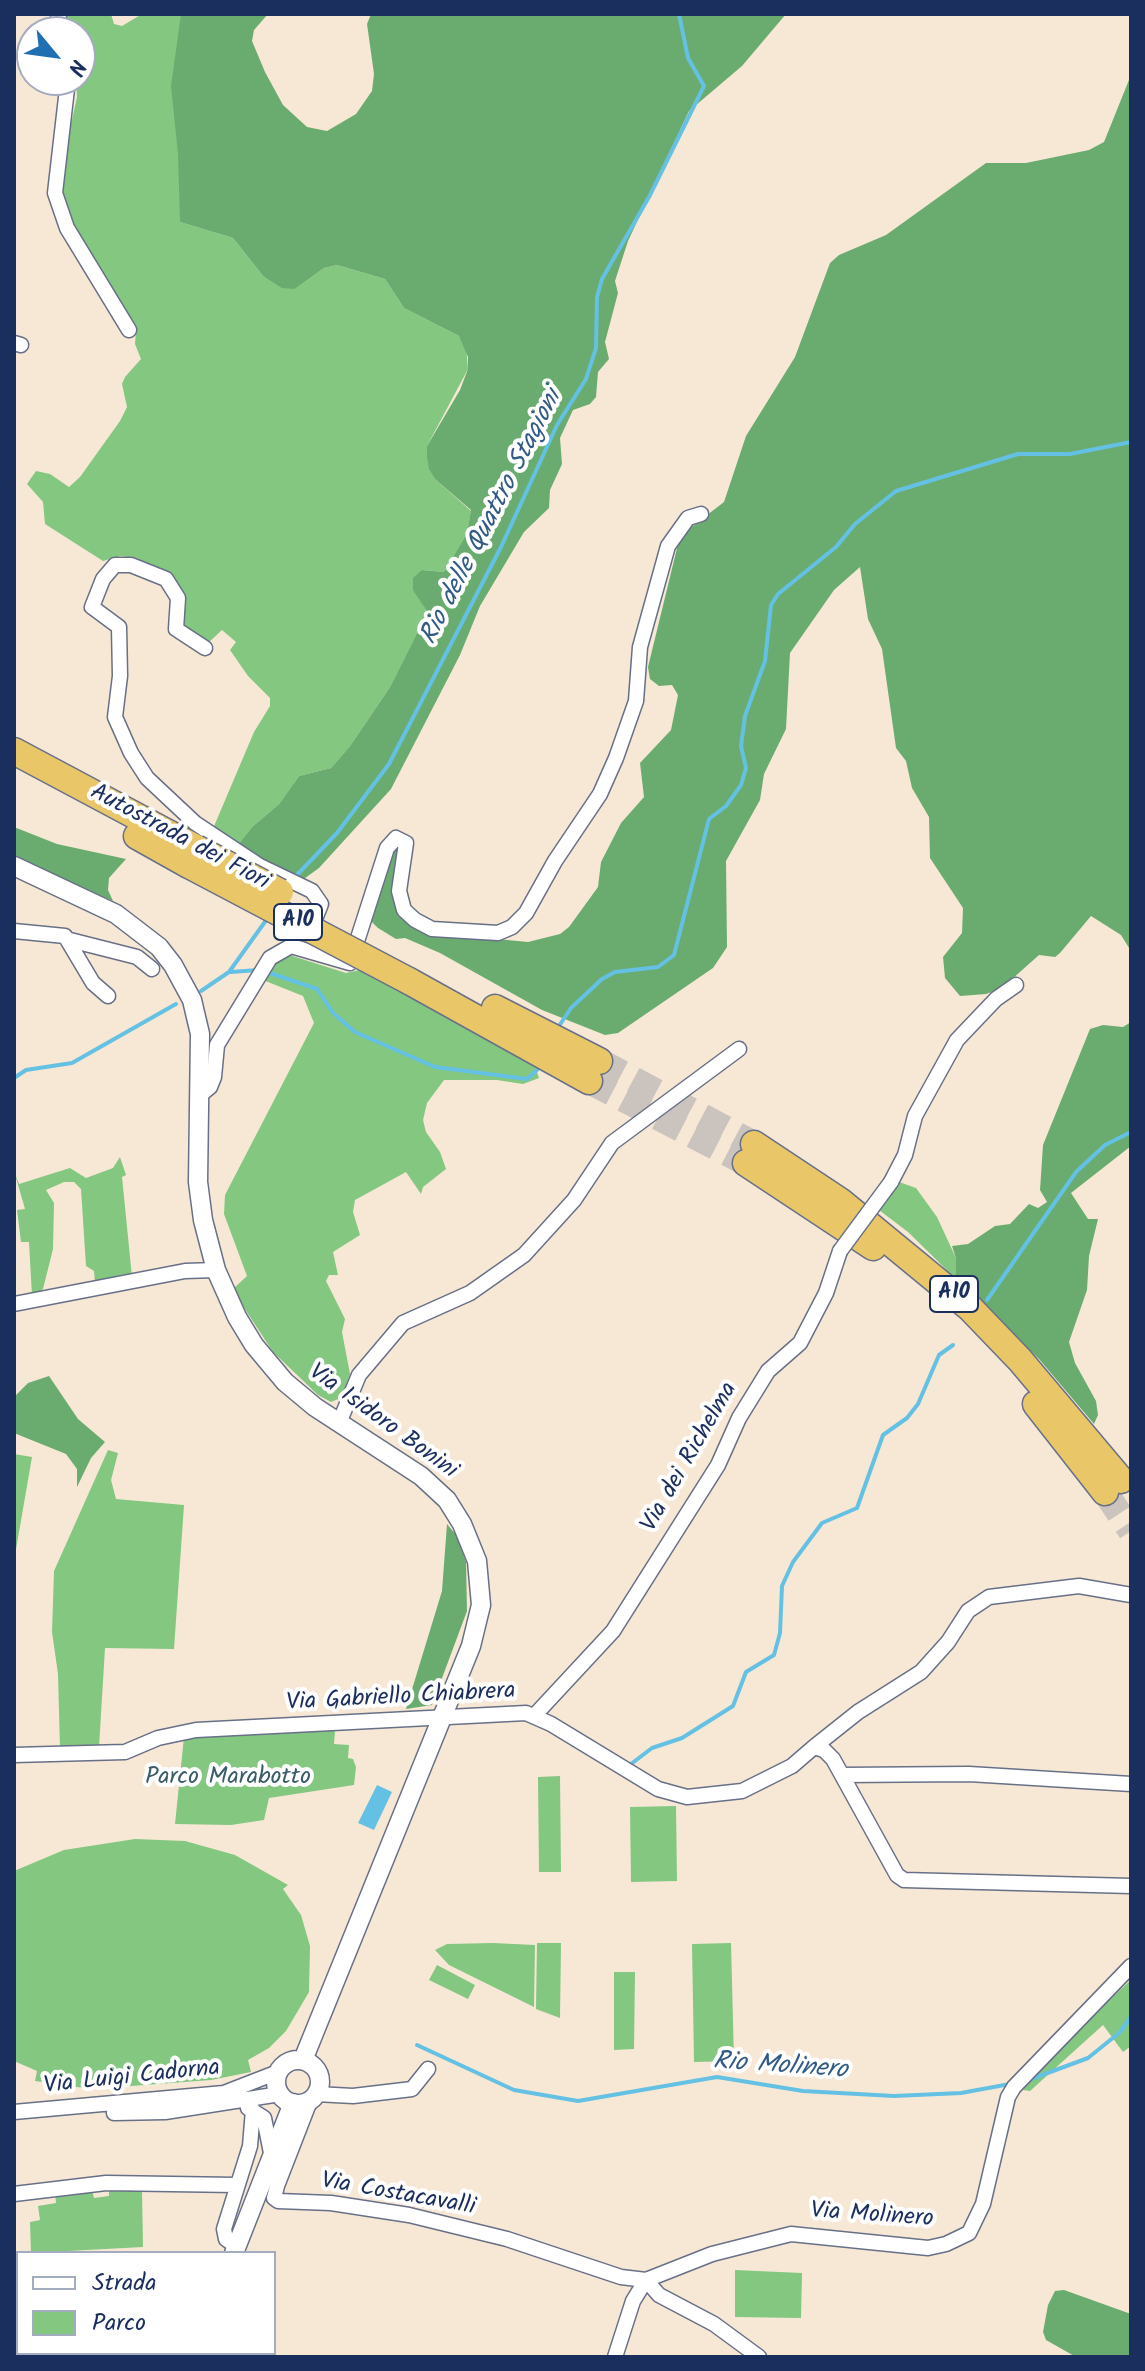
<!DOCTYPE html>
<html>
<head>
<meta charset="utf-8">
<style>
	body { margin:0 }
	#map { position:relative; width:1145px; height:2371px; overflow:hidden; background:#f7e8d5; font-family:Kalam,sans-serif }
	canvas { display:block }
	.frame { position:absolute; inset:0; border:16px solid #1b2f5e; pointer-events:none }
	.legend { position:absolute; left:16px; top:2251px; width:260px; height:104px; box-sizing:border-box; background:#fff; border:2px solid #a4acbf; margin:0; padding:10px 14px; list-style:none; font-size:24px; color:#1b2f5e }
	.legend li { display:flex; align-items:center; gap:16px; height:40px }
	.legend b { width:40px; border:2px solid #a4acbf }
	.north { position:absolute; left:16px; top:16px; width:80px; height:80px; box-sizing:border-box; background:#fff; border:2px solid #a4acbf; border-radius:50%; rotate:119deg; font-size:22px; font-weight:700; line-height:32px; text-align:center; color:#1b2f5e }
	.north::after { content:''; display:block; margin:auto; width:28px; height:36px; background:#1f6fb2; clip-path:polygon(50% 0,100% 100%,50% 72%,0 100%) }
</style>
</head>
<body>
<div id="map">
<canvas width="1145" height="2371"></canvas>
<div class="frame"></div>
<ul class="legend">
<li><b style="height:10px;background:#fff"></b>Strada</li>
<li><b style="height:22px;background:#83c781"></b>Parco</li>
</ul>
<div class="north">N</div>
</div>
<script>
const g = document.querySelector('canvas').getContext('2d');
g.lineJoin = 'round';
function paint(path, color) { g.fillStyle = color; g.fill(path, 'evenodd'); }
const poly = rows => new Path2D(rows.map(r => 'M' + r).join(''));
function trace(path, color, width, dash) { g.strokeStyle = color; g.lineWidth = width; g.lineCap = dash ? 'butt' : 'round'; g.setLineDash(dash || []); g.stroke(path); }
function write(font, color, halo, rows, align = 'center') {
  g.font = font + ' Kalam,sans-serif'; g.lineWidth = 8; g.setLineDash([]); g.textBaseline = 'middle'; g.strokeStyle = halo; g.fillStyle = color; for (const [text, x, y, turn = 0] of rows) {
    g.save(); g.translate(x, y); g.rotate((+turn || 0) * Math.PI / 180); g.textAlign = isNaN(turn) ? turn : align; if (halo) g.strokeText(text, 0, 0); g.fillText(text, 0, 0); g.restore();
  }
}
const green = poly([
	[66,14,111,14,114,24,122,26,142,14,181,14,180,222,233,238,263,276,295,289,324,268,337,265,385,279,404,308,459,336,466,345,468,369,427,446,436,480,471,511,467,533,444,572,422,570,414,590,426,610,422,623,390,687,350,746,331,768,299,776,279,804,252,827,237,846,212,831,254,732,270,706,270,698,248,676,230,650,236,642,222,630,207,644,183,627,181,604,155,569,137,558,120,556,103,561,45,524,43,502,27,484,36,471,50,474,69,487,80,477,120,421,127,407,122,384,125,377,141,359,135,344,136,331,86,250,61,198,60,175,77,97,76,80,80,80,80,32,69,32],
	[283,953,346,973,365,969,496,1041,535,1066,539,1078,523,1084,497,1080,444,1080,427,1103,423,1120,426,1132,440,1152,446,1169,423,1187,421,1194,406,1172,355,1200,353,1212,360,1235,333,1252,338,1275,329,1275,326,1281,345,1319,342,1332,350,1374,341,1398,331,1402,318,1395,273,1352,239,1300,234,1288,247,1276,224,1214,225,1195,314,1023,303,996,263,980,274,958],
	[120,1157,126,1175,122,1177,132,1277,95,1283,94,1271,86,1266,81,1189,74,1182,64,1182,46,1190,54,1203,53,1249,43,1289,32,1296,29,1242,21,1242,17,1210,25,1209,14,1171,19,1184,70,1168,86,1178,113,1168],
	[899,1182,916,1188,937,1217,956,1258,956,1279,908,1232,879,1210],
	[108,1450,118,1453,111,1480,116,1499,184,1505,174,1649,105,1648,99,1747,60,1749,58,1674,52,1632,54,1571],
	[14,1454,32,1457,14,1561],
	[308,1730,335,1731,334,1744,349,1745,348,1758,353,1759,356,1767,354,1785,269,1798,264,1820,231,1825,175,1824,184,1737],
	[560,1776,561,1872,539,1872,538,1777],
	[676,1806,677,1881,631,1882,630,1807],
	[135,1839,185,1841,235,1855,288,1885,283,1889,301,1915,310,1946,309,1992,286,2031,269,2048,248,2060,251,2072,211,2080,91,2089,35,2081,37,2071,14,2061,14,1871,64,1850],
	[493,1943,535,1945,534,2007,449,1965,435,1950,447,1944],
	[537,1943,561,1943,560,2018,536,2009],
	[731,1943,734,2061,694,2062,692,1944],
	[437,1965,475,1985,468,1999,429,1980],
	[614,1972,635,1972,634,2049,614,2050],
	[1131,1980,1131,2046,1123,2052,1103,2025,1030,2091,1023,2090,1038,2064],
	[109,2189,142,2190,143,2247,31,2253,30,2222,40,2220,38,2206,56,2203,55,2192,92,2190,94,2198,109,2196],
	[735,2270,802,2273,801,2318,735,2317]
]);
const forest = poly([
	[181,14,268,14,254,30,252,41,265,72,283,105,307,127,327,131,356,114,372,91,374,74,367,24,371,14,786,14,742,66,689,111,628,241,615,281,618,293,605,342,609,359,598,372,596,397,590,404,573,410,560,438,562,464,550,490,549,508,524,532,480,606,460,655,391,789,319,868,301,881,237,846,252,827,279,804,299,776,331,768,350,746,390,687,422,623,426,610,413,590,413,578,422,570,444,572,467,533,471,510,436,480,429,469,427,457,427,446,460,390,468,369,468,357,459,336,404,308,385,279,337,265,324,268,295,289,282,288,263,276,233,238,180,222,178,154,171,86],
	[1131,75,1131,951,1121,935,1091,916,1060,953,1055,957,1039,955,1002,988,986,994,960,996,945,978,943,957,962,933,963,908,930,858,929,817,912,788,906,761,896,748,882,649,868,619,860,567,834,590,790,653,786,729,764,774,760,800,726,861,727,947,713,968,618,1033,605,1035,542,1010,440,953,405,938,396,939,378,928,371,921,390,854,398,845,401,850,398,910,476,937,528,942,560,934,569,927,598,887,601,862,621,823,644,797,640,763,671,730,678,695,672,685,659,686,650,679,648,667,678,544,685,532,724,502,746,436,795,357,830,263,839,255,886,235,986,163,1026,163,1089,150,1104,142],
	[14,827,57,844,126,859,109,878,108,890,113,901,14,857],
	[1131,1022,1131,1146,1071,1193,1088,1219,1098,1219,1089,1256,1087,1290,1069,1342,1075,1363,1096,1401,1098,1415,1094,1424,1039,1359,956,1279,956,1258,952,1246,968,1244,995,1226,1010,1224,1029,1204,1038,1208,1047,1202,1040,1190,1043,1145,1090,1029,1103,1025,1123,1027],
	[49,1376,78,1419,105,1442,91,1458,77,1487,77,1469,66,1454,14,1433,14,1397,28,1383],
	[447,1524,457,1536,466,1562,467,1611,432,1705,406,1709,442,1591],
	[1064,2290,1131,2314,1131,2357,1076,2357,1046,2340,1043,2332,1048,2305,1055,2291]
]);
const water = poly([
	[377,1785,392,1792,374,1830,358,1823]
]);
const stream = poly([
	[294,878,337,833,389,764,501,547,557,425,586,379,596,348,597,297,602,279,649,197,704,86,688,58,679,14],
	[231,972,258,970],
	[267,972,317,989,333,1013,355,1032,435,1067,527,1079,537,1070],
	[201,991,229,972,267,919],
	[559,1026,571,1008,602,979,615,972,658,967,674,955,709,819,726,806,741,785,746,768,741,746,745,716,765,661,771,605,778,594,836,547,855,524,896,491,1018,454,1070,454,1131,442],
	[14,1078,26,1070,72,1063,176,1004],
	[987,1300,1076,1172,1105,1145,1131,1132],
	[631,1764,652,1748,682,1738,733,1706,746,1672,774,1655,780,1633,782,1586,793,1562,822,1523,857,1508,883,1435,907,1418,918,1404,939,1355,953,1345],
	[417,2045,514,2090,578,2101,717,2077,803,2091,894,2096,961,2093,1010,2084],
	[1026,2081,1088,2058,1119,2033,1131,2017]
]);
const motorwayTunnel = poly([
	[599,1061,754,1144],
	[589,1081,746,1163],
	[1105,1492,1131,1531]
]);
const minor = poly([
	[58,14,62,32],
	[68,80,55,193,67,228,129,330],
	[14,343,21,345],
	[205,648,176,629,178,598,166,579,131,565,115,565,103,579,92,607,119,627,120,676,115,717,131,753,147,778,195,823,260,866,312,891,321,904,310,932],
	[14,931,65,936,93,983,108,996],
	[70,940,137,957,152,969],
	[200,1095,210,1087,214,1077,217,1045,270,958,291,946,350,963,387,848,396,838,406,843,399,891,404,910,415,920,432,929,498,933,512,927,526,913,555,861,600,794,616,758,636,701,640,647,668,546,688,518,701,514],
	[891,1182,905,1155,915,1116,957,1040,996,999,1016,985],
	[14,1304,185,1271,216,1270],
	[339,1423,359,1375,403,1323,470,1293,524,1255,574,1200,612,1143,739,1049],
	[534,1716,613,1631,718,1465,739,1418,768,1371,800,1343,826,1293,840,1251],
	[814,1747,858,1712,921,1672,948,1642,968,1611,989,1597,1079,1586,1131,1595],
	[14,1755,125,1752,158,1738,196,1730,526,1713,551,1724,658,1789,687,1797,742,1791,792,1766,814,1747,824,1750,833,1759,897,1875,904,1880,1131,1886],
	[842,1775,969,1774,1131,1784],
	[316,2094,353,2096,412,2089,428,2069],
	[310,2101,277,2186,274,2198,278,2201,331,2203,409,2215,507,2239,621,2277,646,2280],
	[248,2108,264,2118,271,2153],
	[14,2112,224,2093,278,2072],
	[114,2113,165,2112,280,2094],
	[14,2194,106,2183,236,2185],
	[236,2246,226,2239,224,2229,250,2146,253,2110],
	[646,2280,712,2254,791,2234,928,2248,946,2244,969,2233,983,2204,1008,2097,1014,2087,1131,1966],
	[646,2280,659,2295,714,2324,759,2357],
	[615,2357,633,2301,646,2280]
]);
const tertiary = poly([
	[14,866,116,914,159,947,173,965,192,1000,200,1034,198,1182,203,1220,216,1270,237,1317,254,1345,285,1382,315,1407,421,1476,447,1500,462,1524,477,1561,481,1605,471,1646,303,2060],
	'276 2082a22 22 0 1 1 44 0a22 22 0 1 1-44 0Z',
	[234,2253,293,2103],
	[219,2357,219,2353]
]);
const motorway = poly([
	[14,751,196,848],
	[137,836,187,864],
	[409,981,589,1081],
	[495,1008,599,1061],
	[754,1144,840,1201,970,1308,1020,1360,1121,1480],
	[746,1163,873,1247],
	[1036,1404,1105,1492]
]);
const minorBridge = poly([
	[840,1251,891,1182]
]);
const motorwayBridge = poly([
	[196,848,280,892],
	[187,864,409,981]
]);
const shields = [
	[298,922,48],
	[954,1294,48]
];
const shieldNames = [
	["A10",298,922],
	["A10",954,1294]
];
const streetNames = [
	["Autostrada dei Fiori",179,839,28],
	["Via Isidoro Bonini",382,1423,36],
	["Via dei Richelma",691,1458,-60],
	["Via Gabriello Chiabrera",401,1699,-3],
	["Via Luigi Cadorna",132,2079,-6],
	["Via Costacavalli",398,2196,10],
	["Via Molinero",872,2217,4]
];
const parkNames = [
	["Parco Marabotto",228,1779]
];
const waterNames = [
	["Rio delle Quattro Stagioni",493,518,-63],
	["Rio Molinero",780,2068,4]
];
paint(green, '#83c781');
paint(forest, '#6aac6f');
paint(water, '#65c1e3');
trace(stream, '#65c1e3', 4);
trace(motorwayTunnel, '#cbc3bd', 26, [26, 13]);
trace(minor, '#687088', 17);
trace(tertiary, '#687088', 21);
trace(motorway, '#687088', 29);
trace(minor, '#fff', 14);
trace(tertiary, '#fff', 18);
trace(motorway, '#e9c769', 26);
trace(minorBridge, '#687088', 17, []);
trace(motorwayBridge, '#687088', 29, []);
trace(minorBridge, '#fff', 14);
trace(motorwayBridge, '#e9c769', 26);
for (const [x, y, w] of shields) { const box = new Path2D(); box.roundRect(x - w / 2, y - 18, w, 36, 6); g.fillStyle = '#fff'; g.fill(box); trace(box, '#1b2f5e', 2); }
write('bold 22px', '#1b2f5e', null, shieldNames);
write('24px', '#1b2f5e', '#fff', streetNames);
write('24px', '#3a5d68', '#fff', parkNames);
write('italic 26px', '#315b86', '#fff', waterNames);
</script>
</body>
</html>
